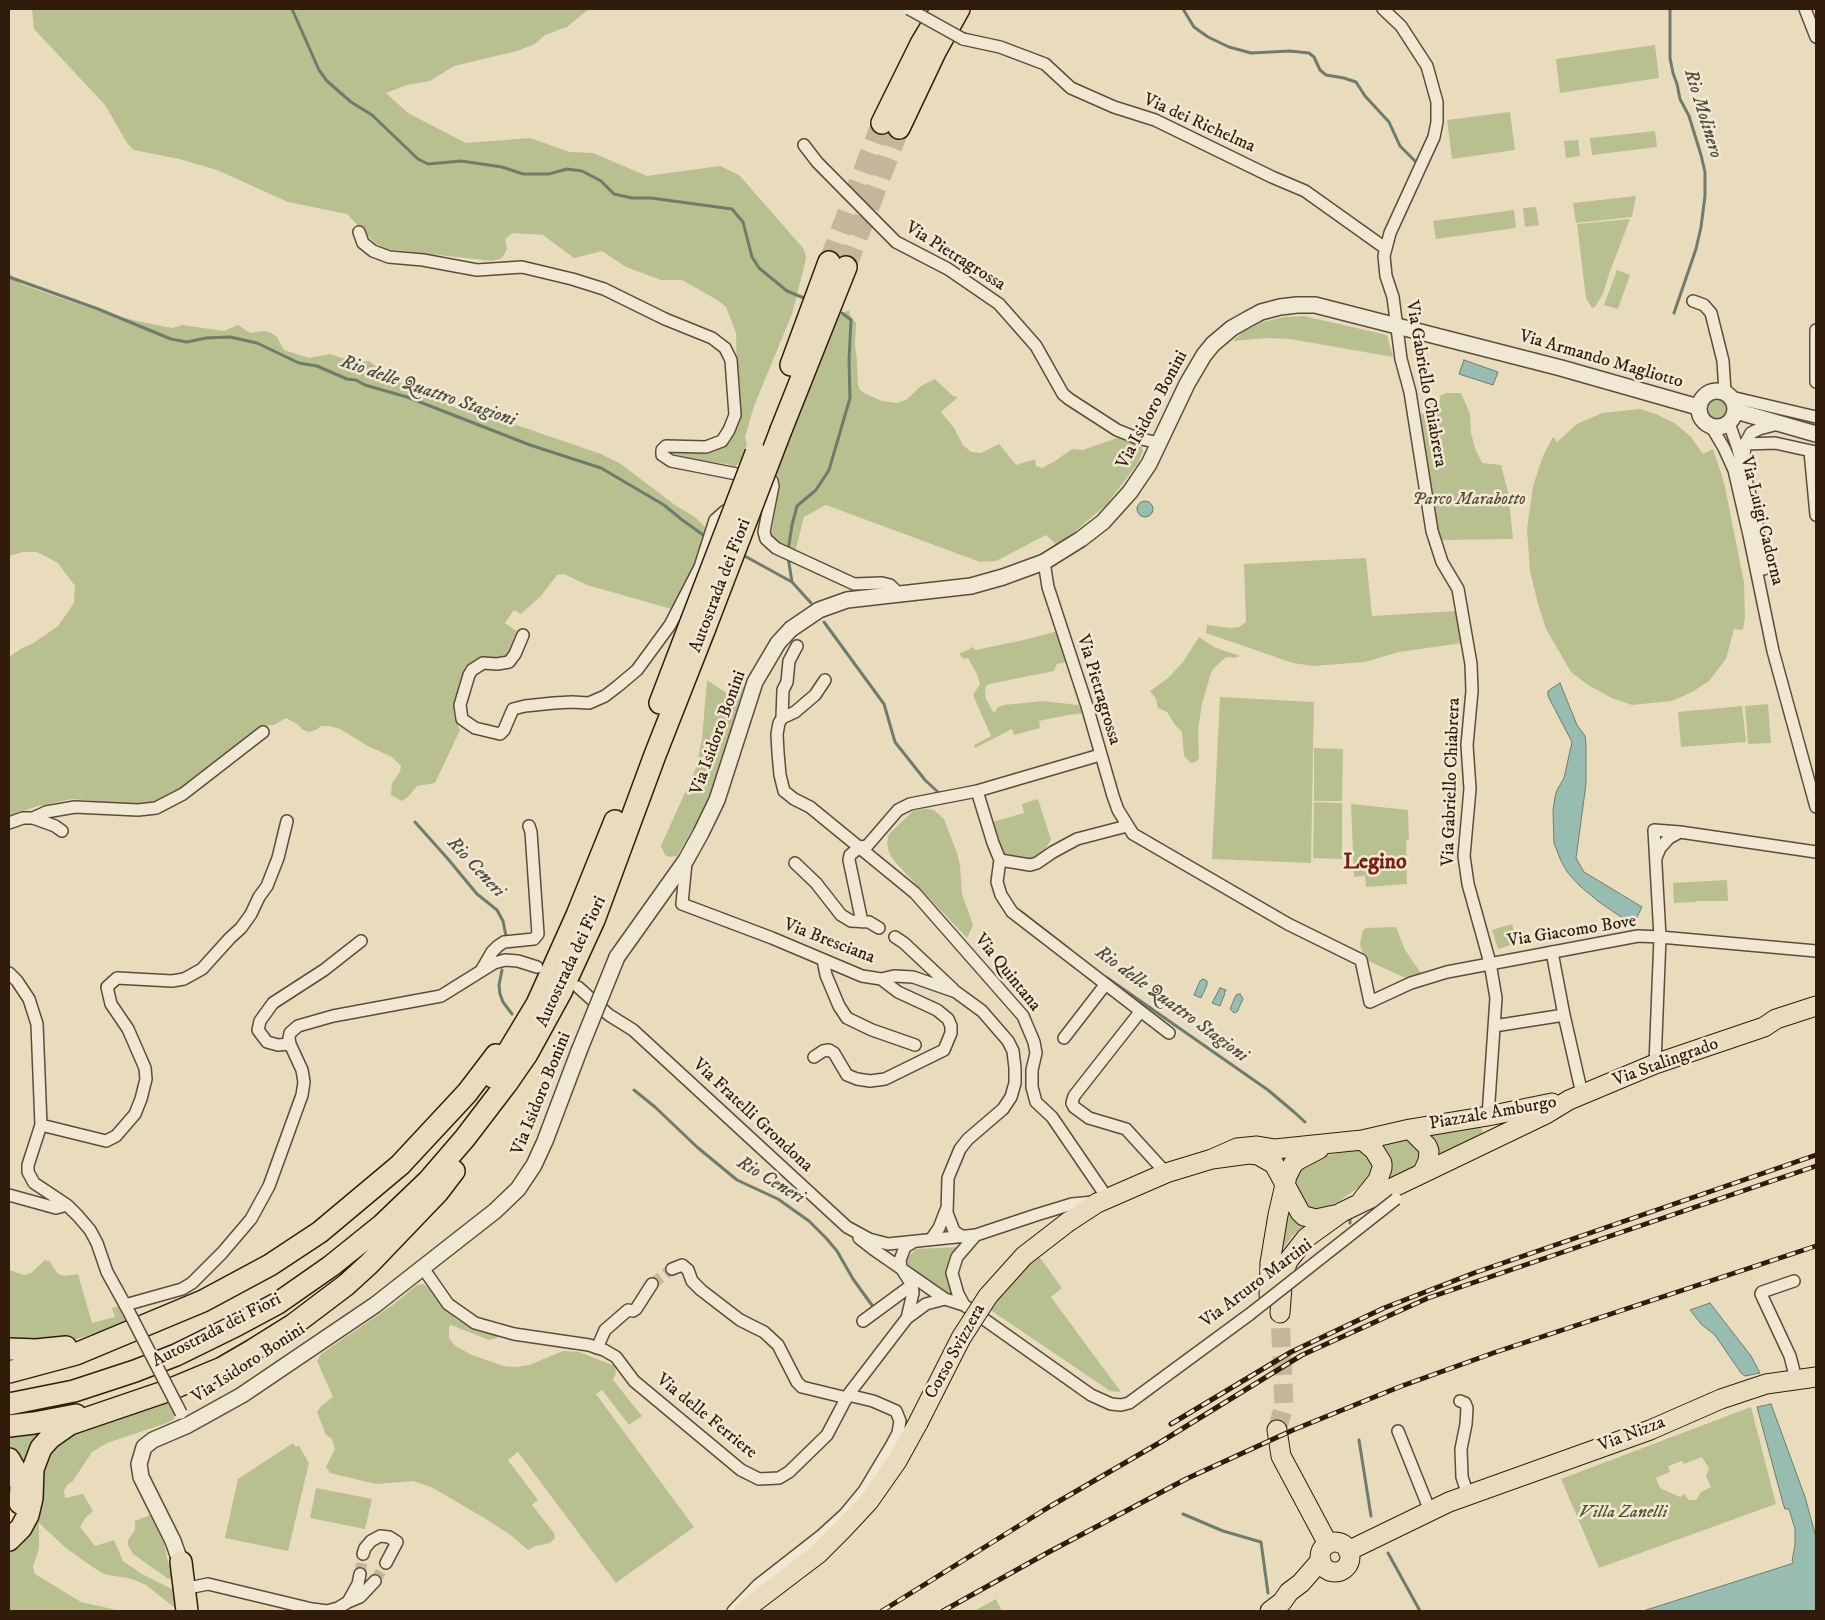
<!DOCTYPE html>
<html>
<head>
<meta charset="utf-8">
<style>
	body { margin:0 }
	#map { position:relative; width:1825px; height:1620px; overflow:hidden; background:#e9dcbd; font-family:"IM FELL DW Pica",serif }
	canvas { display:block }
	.frame { position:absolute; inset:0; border:10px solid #311c0c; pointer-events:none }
</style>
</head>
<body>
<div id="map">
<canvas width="1825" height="1620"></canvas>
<div class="frame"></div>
</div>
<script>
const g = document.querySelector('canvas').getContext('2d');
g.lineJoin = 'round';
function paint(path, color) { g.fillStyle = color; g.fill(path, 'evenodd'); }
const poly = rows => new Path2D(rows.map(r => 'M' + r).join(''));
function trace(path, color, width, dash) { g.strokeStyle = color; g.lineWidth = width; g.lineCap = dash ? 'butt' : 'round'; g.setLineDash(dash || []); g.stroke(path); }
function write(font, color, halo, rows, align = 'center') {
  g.font = font + ' "IM FELL DW Pica",serif'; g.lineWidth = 5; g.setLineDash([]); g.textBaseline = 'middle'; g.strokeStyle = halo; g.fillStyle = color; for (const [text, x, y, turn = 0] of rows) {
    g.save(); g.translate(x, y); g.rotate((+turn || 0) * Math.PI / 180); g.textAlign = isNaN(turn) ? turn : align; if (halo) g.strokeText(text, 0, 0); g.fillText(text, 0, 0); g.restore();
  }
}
const green = poly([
	[32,9,593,9,589,9,567,27,545,35,535,44,517,51,454,66,430,81,407,85,386,93,408,113,466,143,530,138,570,152,593,153,647,176,720,166,739,175,803,248,805,253,806,259,792,314,754,406,745,437,747,445,740,461,735,467,727,464,676,458,668,453,671,449,726,443,737,377,736,333,726,307,719,301,682,280,661,280,626,267,602,251,574,258,543,235,513,233,505,239,507,249,502,258,492,261,386,249,375,243,347,214,288,202,217,170,179,159,134,150,127,143,105,105,34,29],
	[1655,45,1659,78,1560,93,1556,59],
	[1510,112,1515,150,1452,159,1447,120],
	[1655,131,1657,147,1592,155,1590,138],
	[1578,140,1580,156,1566,158,1564,141],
	[1636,196,1632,217,1576,223,1573,203],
	[1536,207,1539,225,1525,227,1523,208],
	[1514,210,1516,228,1436,239,1433,221],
	[1630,219,1609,274,1603,294,1595,307,1592,308,1586,298,1577,224],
	[1617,270,1630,275,1618,309,1604,305],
	[9,273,21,284,43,292,104,313,137,321,172,328,182,325,224,331,238,325,250,333,264,331,271,333,277,337,284,350,309,358,330,354,354,362,369,361,392,379,459,409,502,420,601,454,621,464,675,505,695,517,708,530,705,544,675,610,587,585,564,574,557,575,541,596,521,614,514,610,505,623,519,633,515,645,507,656,488,660,461,686,454,701,454,716,460,730,435,783,417,786,408,797,402,801,391,795,392,783,400,772,401,766,392,757,368,746,340,729,328,726,321,726,316,730,309,732,303,730,297,724,286,718,274,725,263,726,200,776,159,803,140,805,72,799,38,806,9,816,9,657,22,648,32,644,58,626,74,603,75,586,58,563,37,552,23,552,9,556],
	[849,310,850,315,856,323,855,345,857,361,858,385,860,390,864,393,882,401,896,403,906,400,921,386,935,379,953,396,958,397,941,412,954,428,963,445,971,452,981,453,999,444,1016,465,1035,459,1036,466,1042,468,1055,461,1072,449,1083,450,1117,438,1138,443,1141,446,1143,451,1138,463,1106,505,1066,539,1057,545,1046,535,996,561,980,562,826,505,804,517,795,552,776,545,771,538,780,483,775,468,822,350,839,315],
	[1304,316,1387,335,1393,357,1290,339,1266,338,1233,341,1242,332,1263,322,1284,317],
	[1446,393,1461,393,1470,414,1471,433,1475,448,1482,463,1501,465,1508,492,1513,539,1439,540,1418,414,1430,413,1429,401,1440,401,1440,396],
	'1705 409a12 12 0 1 1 24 0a12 12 0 1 1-24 0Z',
	[1640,409,1658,415,1676,424,1691,437,1703,454,1713,449,1724,482,1744,582,1745,618,1743,630,1734,629,1726,659,1709,681,1692,692,1672,701,1632,705,1612,698,1588,685,1571,672,1546,629,1538,604,1530,571,1527,529,1533,486,1543,456,1553,437,1557,442,1577,424,1602,413],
	[1366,558,1372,616,1456,611,1462,643,1399,652,1365,662,1313,666,1293,663,1206,633,1207,625,1231,628,1239,627,1246,622,1244,564],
	[1058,631,1067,662,1057,664,1054,671,989,684,986,686,985,690,986,699,994,713,998,707,1004,705,1043,701,1078,705,1085,713,1068,715,1039,721,1040,728,1014,735,1012,729,975,748,974,745,991,736,973,695,980,684,977,674,968,658,964,659,959,654,973,647,975,650,1024,640],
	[1199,637,1214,647,1240,656,1234,658,1230,657,1225,658,1213,669,1211,673,1202,704,1198,730,1199,758,1196,762,1191,763,1184,756,1182,732,1175,725,1167,712,1158,708,1156,699,1150,691,1168,678,1183,662],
	[707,680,725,692,736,692,744,686,714,785,701,815,677,856,669,857,665,855,661,846,696,768,702,739],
	[1220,697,1314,702,1311,863,1212,859],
	[1768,704,1771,743,1748,744,1745,706],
	[1742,706,1746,742,1681,747,1678,712],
	[1314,748,1343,749,1342,801,1314,801],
	[1038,799,1051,840,1043,852,1031,862,1006,856,1000,848,992,822,1024,813,1022,804],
	[1314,802,1342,803,1342,859,1313,858],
	[1351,804,1408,810,1409,839,1406,841,1407,884,1366,887,1365,876,1354,877],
	[925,809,934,810,944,819,957,853,960,866,962,894,973,925,967,938,895,862,889,853,887,843,889,834,913,811],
	[1727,880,1728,901,1697,901,1696,902,1674,903,1673,883],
	[1512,924,1517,943,1498,949,1492,930],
	[1396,927,1405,950,1423,976,1410,980,1364,959,1360,944,1363,930,1366,928],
	[1478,1126,1482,1129,1483,1132,1481,1137,1435,1160,1429,1135],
	[1397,1140,1409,1141,1422,1155,1420,1164,1379,1189,1379,1146],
	[1355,1150,1364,1150,1376,1160,1371,1179,1323,1212,1308,1212,1292,1182,1303,1160],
	[1287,1203,1304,1226,1292,1236,1278,1256],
	[957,1247,948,1267,947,1281,953,1298,910,1269,907,1262,907,1258,916,1249],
	[1038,1255,1062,1288,1051,1297,1121,1392,1110,1391,989,1309,1011,1282],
	[45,1260,49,1261,58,1274,65,1276,78,1274,92,1323,115,1317,112,1308,120,1306,127,1323,74,1340,9,1342,9,1270,24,1275,31,1273],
	[423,1284,429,1288,456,1319,472,1328,500,1335,497,1338,489,1340,451,1325,449,1327,449,1338,455,1346,472,1355,504,1366,515,1367,529,1365,563,1351,579,1352,615,1366,616,1373,613,1380,642,1416,629,1425,602,1390,596,1394,694,1527,616,1583,518,1452,508,1460,538,1500,532,1505,554,1533,555,1538,550,1543,535,1546,528,1550,512,1536,486,1519,433,1488,413,1481,376,1484,330,1473,326,1467,335,1449,332,1439,326,1435,317,1412,321,1406,333,1397,317,1361,321,1354,394,1304,417,1285],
	[167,1401,175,1414,174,1419,167,1423,107,1443,92,1452,73,1481,67,1485,64,1491,65,1498,83,1494,93,1511,85,1518,80,1527,95,1546,114,1540,123,1561,142,1574,174,1590,175,1608,146,1585,132,1579,104,1574,91,1566,66,1548,39,1523,39,1548,33,1567,35,1574,81,1602,121,1611,9,1611,9,1548,47,1451,77,1430],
	[1751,1407,1776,1504,1599,1568,1561,1479],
	[1702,1457,1709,1469,1706,1476,1711,1487,1701,1492,1696,1500,1689,1500,1684,1494,1680,1497,1660,1488,1656,1478,1670,1472,1668,1466,1682,1461,1684,1464],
	[49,1426,28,1469,9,1452,9,1431],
	[293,1443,296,1447,299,1446,309,1463,288,1551,225,1538,238,1479],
	[316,1488,372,1499,365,1529,310,1518],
	[150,1515,164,1544,172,1580,167,1578,133,1554,128,1545,128,1540,135,1530,135,1521],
	[996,1599,1002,1611,974,1611]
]);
const water = poly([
	[1464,360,1498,372,1493,385,1459,374,1464,360],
	'1137 509a8 8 0 1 1 16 0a8 8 0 1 1-16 0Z',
	[1560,683,1577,725,1585,736,1586,745,1586,784,1576,858,1584,872,1642,907,1633,925,1599,902,1580,886,1568,873,1561,861,1554,843,1553,811,1555,797,1557,790,1564,778,1572,742,1548,696,1548,691,1560,683],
	[1203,979,1207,981,1207,985,1201,998,1194,995,1200,981,1203,979],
	[1220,988,1226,990,1225,992,1224,992,1225,993,1220,1006,1212,1003,1220,988],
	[1240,994,1243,999,1237,1012,1235,1012,1234,1013,1230,1009,1236,995,1240,994],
	[1710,1303,1751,1356,1760,1373,1745,1376,1741,1373,1715,1335,1701,1324,1690,1310,1710,1303],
	[1771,1404,1805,1497,1816,1537,1816,1611,1643,1611,1794,1563,1792,1561,1795,1545,1795,1529,1789,1509,1785,1509,1783,1503,1757,1407,1771,1404]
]);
const stream = poly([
	[292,9,319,70,327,81,351,102,372,115,418,159,428,164,461,161,475,163,502,167,523,174,549,174,567,169,582,171,601,181,614,194,632,198,651,198,732,209,743,222,752,257,759,268,787,291,804,298],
	[1183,9,1194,27,1208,37,1229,47,1251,53,1290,51,1309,53,1314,57,1320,70,1326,75,1344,78,1356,82,1365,96,1389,122,1400,146,1416,162],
	[1670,9,1670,58,1673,73,1677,84,1680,99,1689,116,1701,155,1705,172,1705,196,1701,227,1696,249,1674,313],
	[9,277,98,309,171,339,187,342,206,338,230,337,257,343,299,363,317,366,347,379,356,380,365,385,407,397,530,445,601,468,664,505,681,519,706,537],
	[788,551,792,525,797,506,816,490,829,470,850,398,849,360,851,320,842,313],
	[741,554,792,582,811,603],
	[788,557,792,582],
	[824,622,884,704,895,742,925,780,939,793],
	[415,822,448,859,477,894,497,910,503,921,506,936],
	[1020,911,1069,949],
	[502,970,499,985,500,994,503,1002,512,1014],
	[1106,977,1268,1090,1294,1112,1305,1122],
	[634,1090,655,1107,697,1147,737,1180,778,1199,809,1221,826,1238,837,1251,853,1279,874,1308],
	[1350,1223,1350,1217],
	[1359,1440,1371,1516],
	[1183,1514,1223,1531,1261,1542,1268,1593],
	[1388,1553,1420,1611]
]);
const minorTunnel = poly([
	[652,1284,672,1269],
	[360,1574,363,1554],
	[375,1581,386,1563]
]);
const primaryTunnel = poly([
	[1277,1430,1284,1406,1280,1313]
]);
const motorwayTunnel = poly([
	[829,262,882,123],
	[846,267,899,128]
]);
const minor = poly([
	[1383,9,1401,26,1427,66,1437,102,1437,122,1434,137,1390,233,1384,256,1386,276,1393,297,1401,359,1410,392,1432,531,1442,562,1458,589,1471,664,1472,691,1467,745,1470,789,1464,856,1468,884,1490,963,1496,998,1488,1116],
	[1805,9,1816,37],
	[963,39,1000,47,1045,64,1071,88,1114,107,1155,120,1272,177,1305,191,1385,248],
	[804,145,817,162,896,242,948,269,999,304,1036,346,1063,394,1069,399,1117,430,1137,438,1159,443],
	[359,232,363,243,373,251,389,257,423,260,477,270,522,267,572,279,604,289,665,319,712,338,725,348,731,360,735,415,729,430,722,441,706,447,666,446,662,450,662,455,671,461,772,481,773,486,764,532,766,539,776,548,854,584,882,583,890,585,898,593],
	[1693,301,1704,305,1711,313,1723,361,1725,392],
	[1816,330,1816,382],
	[1731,397,1816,417],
	[1729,423,1738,449,1756,518,1764,569],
	[1711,426,1724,448,1734,470,1749,535,1773,651,1816,807],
	[1745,444,1775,443,1816,452],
	[1810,451,1816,515],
	[1744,459,1745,444,1751,433,1759,429,1778,424],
	[1044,562,1048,587,1087,706,1113,796,1118,810,1133,834,1288,924,1361,960,1370,1002,1411,983,1447,972,1638,936,1660,937,1816,951],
	[523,635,515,654,509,662,497,664,483,663,472,670,469,675,460,705,462,719,475,728,500,734,504,730,513,709,525,706,554,703,572,702,589,703,605,696,618,686,637,670,670,625,700,567,715,520,725,511,734,512],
	[825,680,815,695,795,712,782,718,779,723,777,734,778,753,780,775,784,791,794,799,810,807,915,893,1023,1016,1034,1042,1036,1053,1032,1070,1032,1087,1036,1102,1052,1117,1108,1199],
	[782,718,783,690,787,682,789,661,797,646],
	[977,791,1100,755],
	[33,818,46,812,75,807,138,810,156,808,183,794,263,732],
	[9,823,23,818,33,818,55,826,62,831],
	[1656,858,1660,848,1669,838,1680,832,1816,852],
	[1000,860,997,882,1001,895,1012,912,1169,1033],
	[1000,860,1030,865,1037,863,1053,852,1077,839,1127,826],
	[686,862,682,904,772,938,862,976,881,979,894,976,913,977,956,992,982,1011,1008,1041,1013,1051,1015,1068,1015,1083,1011,1097,1003,1109,968,1139,960,1149,948,1178,947,1213,954,1231,963,1237],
	[795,863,816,883,841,915,851,921,869,922,879,928],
	[862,922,849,860,850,855,860,847,867,846,898,810,910,804,977,791,993,843,1000,860],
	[895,937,904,943,953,989],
	[1552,952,1564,1015,1582,1094],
	[823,960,826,975,839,1006,847,1018,872,1030,915,1045],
	[482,969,492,952,498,946,504,942,534,939,538,934,531,832,529,826],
	[9,973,17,981,29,999,37,1024,41,1125,28,1165,28,1172,34,1183,67,1205,78,1216,90,1230,97,1243,107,1272,128,1310],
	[578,987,609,1015,633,1030,847,1227,869,1239,888,1244,976,1235,1036,1215,1072,1204,1093,1202],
	[1140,1012,1074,1096,1072,1103,1074,1107,1089,1118,1126,1129,1166,1173],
	[1494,1026,1564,1015],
	[1064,1038,1105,985],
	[290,1044,278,1045,267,1042,258,1030,260,1021,273,1003,324,970,361,941],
	[814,1057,823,1051,829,1050,834,1053,847,1075,857,1079,870,1081,885,1079,944,1050,951,1033,951,1026,948,1019,937,1010,898,992,881,979],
	[1655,1064,1660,937,1654,830,1680,832],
	[41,1125,106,1141,116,1136,135,1114,141,1099,146,1079,145,1068,128,1029,111,1004,107,987,117,978,172,981,184,979,202,969,230,938,241,928,251,914,259,897,267,886,278,858,287,821],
	[9,1195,56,1208,67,1205],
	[859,1238,873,1249,945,1299,964,1305,1091,1395,1111,1404,1121,1405,1129,1403,1250,1314],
	[932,1238,939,1228,946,1210],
	[423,1268,448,1304,475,1323,514,1334,589,1345,604,1350,616,1357,634,1381,741,1470,759,1479,779,1478,789,1472,827,1435,848,1395,907,1318,913,1293,912,1285,901,1268,900,1260,905,1247,913,1242],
	[672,1269,682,1265,688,1270,692,1281,701,1290,740,1320,764,1332,778,1345,797,1382,802,1387,847,1398],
	[1794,1281,1762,1292,1761,1294,1790,1356,1796,1379],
	[125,1305,182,1289,192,1283,222,1253,251,1219,269,1186,302,1095,304,1082,302,1070,290,1044,289,1038,290,1033,298,1026,333,1016,441,996,494,963,505,960,518,961,537,967],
	[964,1305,958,1294,952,1273,957,1257,976,1235],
	[907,1318,926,1304,945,1299],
	[863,1321,912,1285],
	[597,1348,605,1330,628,1310,633,1311,636,1309,652,1284],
	[1460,1401,1465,1403,1467,1408,1466,1424,1461,1449,1462,1477,1468,1495],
	[1398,1431,1430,1511],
	[363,1554,365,1548,371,1541,380,1536,389,1537,397,1542,386,1563],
	[360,1574,358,1584,348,1602,360,1597,375,1581],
	[188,1588,208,1584,312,1609,327,1611,338,1608,348,1602],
	[733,1611,758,1585,822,1535,845,1514,864,1491,891,1446,898,1433,900,1421,896,1411,873,1401,848,1395]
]);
const tertiary = poly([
	'1699 409a18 18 0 1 1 36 0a18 18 0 1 1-36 0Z',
	[1736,411,1816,434],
	[617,957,686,860,701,833,717,800,755,682,778,643,791,629,819,610,847,600,971,586,1003,577,1044,562,1081,539,1103,522,1130,492,1149,464,1187,384,1204,355,1213,344,1232,328,1248,319,1261,312,1280,307,1297,305,1315,305,1561,368,1698,407],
	[184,1572,173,1541,141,1477,139,1464,144,1447,153,1440,188,1425,242,1395,375,1305,495,1211,518,1189,534,1165,545,1141,579,1051]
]);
const primary = poly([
	[1410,1129,1427,1146,1429,1151,1428,1161,1423,1172],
	[1362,1140,1374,1150,1382,1163,1382,1168,1378,1180,1362,1200],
	[1212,1159,1237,1148,1257,1146,1275,1149,1362,1140,1410,1129,1488,1116,1552,1103],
	[1068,1222,1097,1203,1166,1173,1212,1159,1249,1154,1258,1155,1274,1164,1300,1212,1304,1216,1316,1219,1334,1215],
	[1269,1296,1270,1263,1278,1215,1287,1176,1293,1164,1298,1160,1319,1149],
	[1280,1313,1283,1274,1288,1261,1306,1238,1342,1212,1546,1114,1569,1100,1655,1064,1764,1027,1776,1019,1816,1006],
	[1277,1430,1281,1456,1328,1544],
	'1320 1557a15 15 0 1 1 30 0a15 15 0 1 1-30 0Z',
	[1348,1551,1449,1502,1650,1430,1721,1399,1766,1384,1816,1377],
	[743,1611,818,1554,842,1530,869,1501,897,1461,918,1423],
	[1270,1611,1282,1602,1289,1592,1301,1583,1321,1560]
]);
const motorway = poly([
	[882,123,921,44,942,9],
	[899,128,935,52,959,9],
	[791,365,829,262],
	[781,430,846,267],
	[660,703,691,622],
	[493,1077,537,1004,577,915,615,821],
	[9,1349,36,1350,66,1347],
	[9,1372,76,1354,203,1301,270,1265,320,1232,400,1165,467,1093,496,1055],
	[9,1404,74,1391,135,1371,176,1355,237,1325,278,1303,331,1266,382,1225,428,1181,465,1138,507,1083,527,1054,561,992,594,920,655,755,705,628],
	[9,1426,34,1423,76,1415],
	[9,1459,17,1473,21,1486,20,1503],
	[9,1540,21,1528,28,1515,32,1498,33,1469,41,1448,50,1438,70,1424,164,1392,222,1368,253,1350,293,1325,346,1285,369,1264,438,1192,454,1171],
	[181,1562,187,1611]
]);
const rail = poly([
	[1171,1424,1291,1352,1384,1308,1474,1273,1816,1155],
	[882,1611,1049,1507,1159,1443,1302,1355,1428,1298,1816,1166],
	[943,1611,1047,1553,1186,1479,1293,1430,1399,1387,1496,1352,1816,1246]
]);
const minorBridge = poly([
	[909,9,963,39],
	[129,1312,181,1413],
	[1250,1314,1396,1199]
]);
const tertiaryBridge = poly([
	[579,1051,617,957]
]);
const primaryBridge = poly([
	[918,1423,961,1338,988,1296,1024,1256,1068,1222]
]);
const motorwayBridge = poly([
	[691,622,756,453],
	[705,628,781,430]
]);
const streetNames = [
	["Via dei Richelma",1199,124,24],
	["Via Pietragrossa",955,257,32],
	["Via Armando Magliotto",1601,360,16],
	["Via Gabriello Chiabrera",1425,384,80],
	["Via Isidoro Bonini",1153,410,-62],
	["Via Luigi Cadorna",1761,521,76],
	["Autostrada dei Fiori",721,586,-69],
	["Via Pietragrossa",1098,690,73],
	["Via Isidoro Bonini",719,733,-70],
	["Via Gabriello Chiabrera",1452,782,-88],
	["Via Giacomo Bove",1572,932,-9],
	["Via Bresciana",829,942,21],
	["Autostrada dei Fiori",572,962,-65],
	["Via Quintana",1007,973,51],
	["Via Stalingrado",1666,1063,-20],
	["Via Isidoro Bonini",542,1094,-68],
	["Piazzale Amburgo",1493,1114,-10],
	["Via Fratelli Grondona",752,1116,43],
	["Via Arturo Martini",1257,1284,-37],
	["Autostrada dei Fiori",217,1331,-27],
	["Corso Svizzera",956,1352,-61],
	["Via Isidoro Bonini",249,1364,-33],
	["Via delle Ferriere",706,1417,39],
	["Via Nizza",1632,1435,-21]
];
const parkNames = [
	["Parco Marabotto",1469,500],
	["Villa Zanelli",1623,1513]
];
const waterNames = [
	["Rio Molinero",1702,114,73],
	["Rio delle Quattro Stagioni",428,392,19],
	["Rio Ceneri",475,868,47],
	["Rio delle Quattro Stagioni",1171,1005,36],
	["Rio Ceneri",770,1181,31]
];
const districtNames = [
	["Legino",1375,863]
];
paint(green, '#b9c08f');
paint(water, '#97bcb0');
trace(water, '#6e7c6e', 1);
trace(stream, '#6e7c6e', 3);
trace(minorTunnel, '#c4b69a', 11, [11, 5.5]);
trace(primaryTunnel, '#c4b69a', 19, [19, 9]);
trace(motorwayTunnel, '#c4b69a', 21, [21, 11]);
trace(minor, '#5f4c38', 14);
trace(tertiary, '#5f4c38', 18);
trace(primary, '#311c0c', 21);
trace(motorway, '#311c0c', 24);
trace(minor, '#f1e8d4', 11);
trace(tertiary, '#f1e8d4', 15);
trace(primary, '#e9dcbd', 19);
trace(motorway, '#e9dcbd', 21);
trace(rail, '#311c0c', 5);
trace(rail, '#f1e8d4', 3, [9]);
trace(minorBridge, '#5f4c38', 14, []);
trace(tertiaryBridge, '#5f4c38', 18, []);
trace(primaryBridge, '#311c0c', 21, []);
trace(motorwayBridge, '#311c0c', 24, []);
trace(minorBridge, '#f1e8d4', 11);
trace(tertiaryBridge, '#f1e8d4', 15);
trace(primaryBridge, '#e9dcbd', 19);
trace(motorwayBridge, '#e9dcbd', 21);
write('18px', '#311c0c', '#f1e8d4', streetNames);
write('italic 18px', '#5a4d33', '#f1e8d4', parkNames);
write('italic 19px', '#504c3d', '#f1e8d4', waterNames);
write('bold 22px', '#7a1f14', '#f1e8d4', districtNames);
</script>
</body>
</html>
